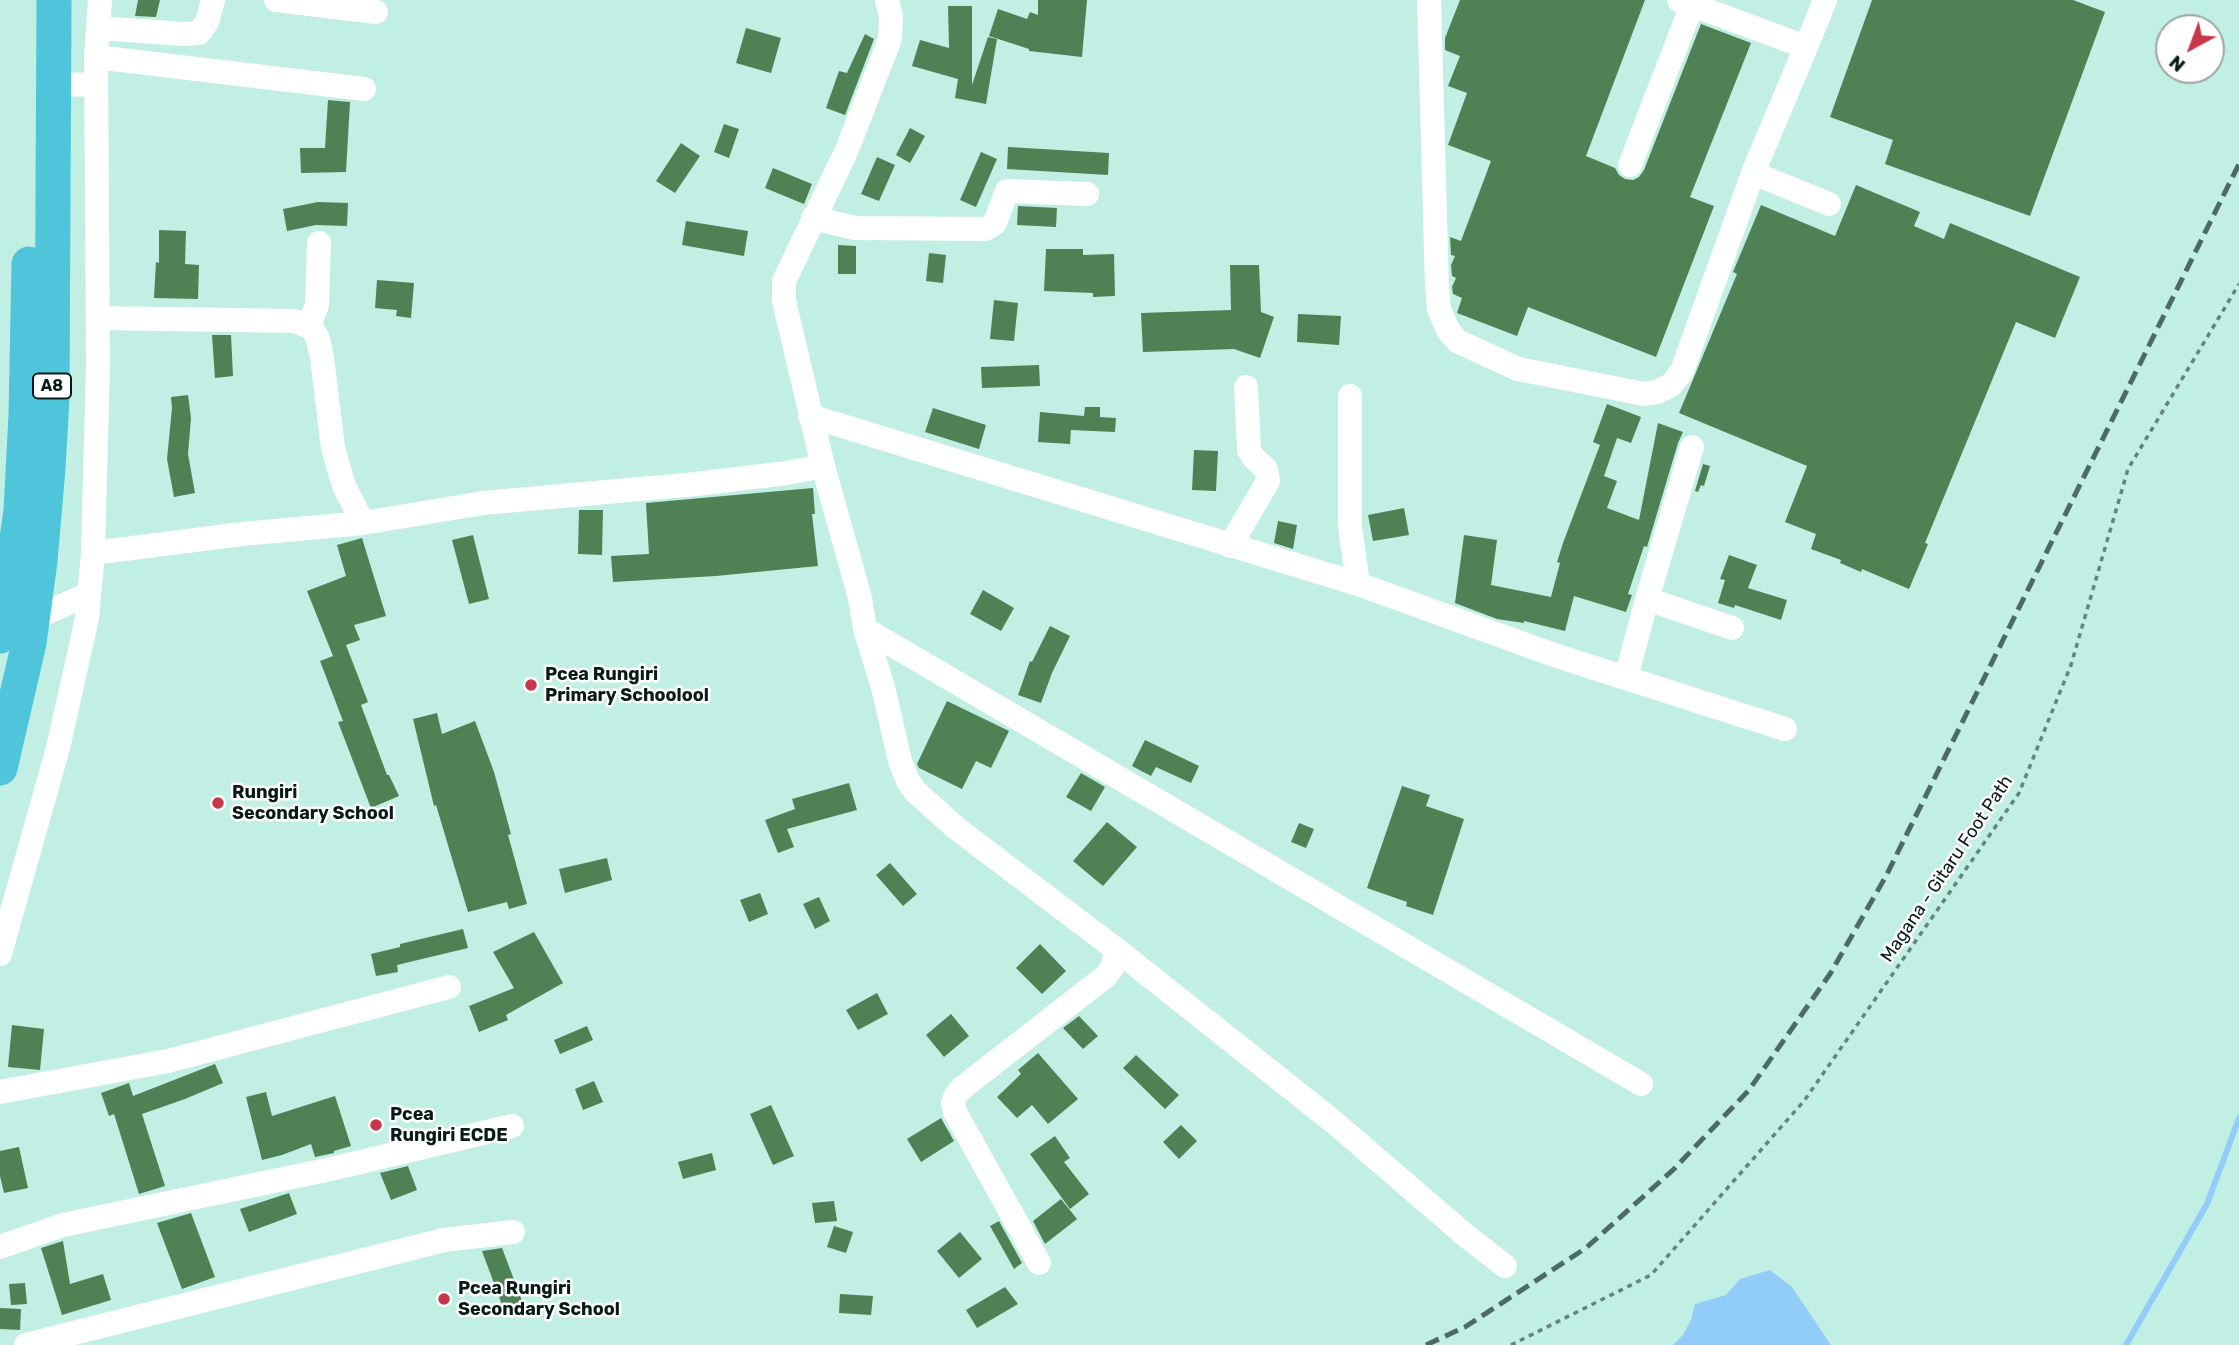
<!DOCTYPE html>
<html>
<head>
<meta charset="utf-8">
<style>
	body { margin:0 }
	#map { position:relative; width:2239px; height:1345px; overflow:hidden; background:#c1efe4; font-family:Rubik,sans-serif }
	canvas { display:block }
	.north { position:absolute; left:2155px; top:14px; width:70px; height:70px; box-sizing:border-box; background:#fff; border:2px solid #9da4a2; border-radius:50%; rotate:221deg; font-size:19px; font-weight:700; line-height:28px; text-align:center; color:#091b17 }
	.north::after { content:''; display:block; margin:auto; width:24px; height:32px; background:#c73649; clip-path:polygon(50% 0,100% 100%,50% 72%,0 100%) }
</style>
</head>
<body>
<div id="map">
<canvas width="2239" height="1345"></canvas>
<div class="north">N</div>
</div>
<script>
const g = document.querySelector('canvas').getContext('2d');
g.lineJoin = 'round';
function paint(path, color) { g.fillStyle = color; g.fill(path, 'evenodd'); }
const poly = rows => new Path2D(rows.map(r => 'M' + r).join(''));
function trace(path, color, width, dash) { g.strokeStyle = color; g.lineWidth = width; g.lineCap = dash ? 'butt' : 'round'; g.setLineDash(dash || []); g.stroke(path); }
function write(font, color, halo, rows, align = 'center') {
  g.font = font + ' Rubik,sans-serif'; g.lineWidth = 5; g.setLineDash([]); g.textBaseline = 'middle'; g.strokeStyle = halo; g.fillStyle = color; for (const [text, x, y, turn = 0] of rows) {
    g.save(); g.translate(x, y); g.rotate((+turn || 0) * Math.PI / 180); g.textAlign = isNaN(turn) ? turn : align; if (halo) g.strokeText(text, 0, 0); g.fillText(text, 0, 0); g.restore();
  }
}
const water = poly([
	[1770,1270,1792,1287,1831,1345,1673,1345,1683,1335,1691,1320,1695,1304,1726,1295,1740,1279]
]);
const stream = poly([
	[2126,1345,2207,1204,2239,1118]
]);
const building = poly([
	[138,0,160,0,156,17,135,16],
	[1038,0,1087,0,1082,57,1029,51,1029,49,989,36,998,9,1027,19,1030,12,1038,15],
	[1460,0,1645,0,1586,156,1615,168,1619,175,1625,179,1633,180,1639,177,1644,170,1701,24,1751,43,1690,197,1714,206,1656,357,1528,307,1517,336,1457,313,1462,298,1453,294,1452,287,1456,278,1452,276,1451,265,1455,256,1451,255,1450,237,1461,241,1491,161,1448,145,1467,93,1448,86,1460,56,1445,50,1445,38],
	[1872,0,2073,0,2105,12,2030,216,1885,164,1893,140,1830,117],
	[948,6,972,6,972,85,988,37,997,39,986,104,955,98,958,79,912,66,920,40,949,48],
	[746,28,781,38,771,73,736,63],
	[865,34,874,39,845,115,826,108,839,71,847,73],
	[328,100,350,102,346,172,301,173,300,148,325,148],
	[724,124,739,129,729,158,714,152],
	[910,128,925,136,910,163,896,155],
	[681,143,700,156,675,193,656,181],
	[1008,147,1109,153,1108,175,1007,169],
	[981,152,997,159,976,207,960,200],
	[877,157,895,165,879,201,861,194],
	[773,168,812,184,804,204,765,188],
	[1856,185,1920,212,1914,226,1944,239,1950,223,2080,277,2055,338,2016,322,1925,543,1928,544,1909,589,1862,569,1861,572,1840,563,1841,560,1811,549,1816,534,1785,522,1807,466,1679,413,1737,274,1733,272,1761,205,1835,236],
	[318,202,348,203,347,226,316,225,287,231,283,209],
	[1018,206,1057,208,1056,227,1017,225],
	[686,221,748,231,744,256,682,245],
	[159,230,186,231,185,264,199,265,198,299,154,298,156,262,159,263],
	[838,245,856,246,856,274,838,274],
	[1046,249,1083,249,1083,255,1114,254,1115,296,1093,297,1093,293,1044,291],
	[929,253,946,255,943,283,926,281],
	[1230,265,1259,265,1261,312,1274,317,1260,358,1234,349,1143,352,1141,313,1231,310],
	[377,280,414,283,411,318,396,316,397,310,375,308],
	[994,300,1018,303,1014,341,990,339],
	[1298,314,1341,316,1339,345,1297,342],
	[212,335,231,335,233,376,215,378],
	[1039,365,1040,386,982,388,981,367],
	[188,395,191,418,188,454,195,493,174,497,167,459,172,408,171,397],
	[1607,404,1641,417,1631,443,1617,438,1604,476,1617,481,1607,508,1639,520,1658,423,1683,432,1678,443,1647,547,1644,546,1628,594,1632,595,1626,612,1574,596,1565,631,1524,621,1524,623,1497,619,1455,603,1464,535,1497,540,1491,585,1551,597,1560,563,1557,562,1563,543,1600,445,1593,442],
	[1085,407,1100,407,1100,417,1116,418,1115,432,1071,430,1070,444,1038,442,1040,412,1084,416],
	[933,408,986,425,979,449,925,432],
	[1194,450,1218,451,1216,491,1192,490],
	[1703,464,1710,466,1704,486,1701,485,1698,492,1695,491],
	[813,488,815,514,812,514,818,566,716,576,613,582,611,556,649,554,646,503],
	[1404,508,1409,535,1373,541,1368,515],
	[579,510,603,510,602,555,578,554],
	[1278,521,1297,525,1293,549,1274,543],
	[473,535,489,599,469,604,452,540],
	[362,538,386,616,354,625,360,640,346,645,368,702,361,705,387,775,389,775,399,796,371,808,338,722,343,721,320,661,333,656,307,591,346,576,337,545],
	[1729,555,1757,565,1748,588,1787,600,1781,620,1735,605,1734,608,1718,603,1725,580,1720,579],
	[983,590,1014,608,1001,631,970,614],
	[1050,626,1070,636,1052,673,1041,703,1018,695,1030,661,1032,662],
	[947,701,1009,731,991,768,976,761,962,789,919,768,917,764],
	[437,713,442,734,475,721,494,772,511,834,508,835,527,904,509,909,507,902,468,912,436,805,434,806,413,719],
	[1145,740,1199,766,1191,783,1156,767,1151,776,1132,766],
	[1081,773,1105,787,1091,811,1066,797],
	[849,783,857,810,787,829,794,847,778,853,765,820,795,809,792,799],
	[1402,786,1430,795,1426,806,1464,819,1433,915,1406,906,1407,902,1367,888],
	[1107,822,1137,847,1103,886,1073,861],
	[1299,823,1314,829,1306,848,1291,842],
	[607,858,612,880,565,893,559,869],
	[890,863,917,894,903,906,876,875],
	[760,893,768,914,749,922,740,900],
	[819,897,830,921,815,929,803,904],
	[463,929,468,948,397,965,398,972,376,976,371,954,400,947,400,944],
	[534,932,563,983,506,1015,508,1020,479,1032,469,1006,514,988,493,952],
	[1040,944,1066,971,1042,994,1016,968],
	[877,993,888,1014,858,1030,846,1010],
	[951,1014,969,1036,944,1057,926,1035],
	[1079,1016,1098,1036,1083,1049,1063,1028],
	[12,1025,44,1029,40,1070,8,1067],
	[587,1026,593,1040,560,1054,554,1040],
	[1038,1053,1078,1099,1048,1124,1032,1105,1017,1118,997,1097,1021,1074,1018,1070],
	[1136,1055,1179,1095,1165,1109,1123,1068],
	[215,1064,223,1083,185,1099,142,1114,165,1186,139,1194,114,1114,109,1116,101,1093,129,1083,133,1096],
	[594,1081,603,1102,583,1110,575,1089],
	[266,1092,272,1116,335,1096,351,1146,334,1151,334,1153,315,1157,311,1144,282,1155,262,1160,246,1097],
	[771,1105,794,1156,773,1165,750,1114],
	[941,1118,954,1141,921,1162,907,1139],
	[1181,1125,1197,1141,1179,1159,1163,1142],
	[1055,1136,1070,1158,1064,1162,1089,1194,1070,1209,1030,1154],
	[19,1147,28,1188,4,1193,0,1176,0,1151],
	[712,1153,716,1170,683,1179,678,1162],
	[408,1166,417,1190,391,1200,380,1173],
	[289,1193,297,1214,249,1232,240,1209],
	[1061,1199,1077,1219,1045,1244,1033,1221],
	[834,1201,837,1221,815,1223,812,1203],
	[191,1213,215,1277,182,1289,157,1223],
	[999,1221,1022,1263,1014,1269,990,1226],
	[834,1226,853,1232,846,1253,827,1247],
	[960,1232,982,1259,959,1278,937,1251],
	[63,1241,70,1284,103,1274,111,1300,62,1315,41,1248],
	[502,1248,524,1306,505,1313,482,1251],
	[25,1283,27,1304,11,1305,9,1284],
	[1005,1287,1018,1304,977,1328,966,1310],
	[840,1294,873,1296,871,1315,839,1313],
	[0,1308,21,1309,20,1330,0,1329]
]);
const path = poly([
	[1511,1345,1651,1275,1804,1101,2019,793,2071,665,2128,469,2239,284]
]);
const minor = poly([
	[276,0,376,12],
	[887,0,891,17,890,39,846,152,784,281,784,301,823,466,860,598,865,629,883,687,900,761,908,781,915,791,956,828,1117,950,1335,1123,1465,1235,1505,1266],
	[1429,0,1437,287,1439,309,1448,330,1457,341,1518,369,1644,394,1657,392,1671,385,1682,371,1753,173,1806,47,1679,0],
	[99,28,183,34,199,33,207,22,213,0],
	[1806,47,1825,0],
	[96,57,364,89],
	[54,85,96,84],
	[1630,165,1692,5],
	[1753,173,1829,204],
	[813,218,855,228,986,229,995,223,1007,191,1087,194],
	[98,318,295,321,312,328,318,339,322,358,333,448,344,486,363,523],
	[309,326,317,305,319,243],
	[1350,396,1350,527,1358,584],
	[810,416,1358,584,1554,655,1785,729],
	[1230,546,1268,481,1266,469,1254,458,1249,450,1246,387],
	[93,553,242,534,363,523,483,503,696,484,787,473,823,466],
	[1647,599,1732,628],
	[21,618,32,619,89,594],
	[865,629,1641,1084],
	[1626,678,1647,599,1692,447],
	[0,954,58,748,87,618,93,553,98,363,96,57,100,0],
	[0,1092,168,1061,449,987],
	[0,1247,63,1225,331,1169,512,1126],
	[1039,1263,955,1112,953,1103,956,1095,962,1088,1106,976,1112,968,1117,950],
	[26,1345,444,1240,513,1232]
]);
const highway = poly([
	[0,636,9,595,21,511,26,415,29,264],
	[0,768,29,643,40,561,48,468,52,398,54,0]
]);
const rail = poly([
	[1426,1345,1465,1327,1586,1248,1674,1169,1749,1090,1830,974,1886,876,2239,164]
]);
const markers = [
	[531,685,7,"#c73649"],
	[218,803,7,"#c73649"],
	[376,1125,7,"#c73649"],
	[444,1299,7,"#c73649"]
];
const shields = [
	[52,386,38]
];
const shieldNames = [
	["A8",52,386]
];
const poiNames = [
	["Pcea Rungiri",545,675],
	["Primary Schoolool",545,696],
	["Rungiri",232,793],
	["Secondary School",232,814],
	["Pcea",390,1115],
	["Rungiri ECDE",390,1136],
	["Pcea Rungiri",458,1289],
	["Secondary School",458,1310]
];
const streetNames = [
	["Magana - Gitaru Foot Path",1947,869,-56]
];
paint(water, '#92ccf9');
trace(stream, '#92ccf9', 6);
paint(building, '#4e8154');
trace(path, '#64847c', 3.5, [5, 5]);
trace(minor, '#fff', 24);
trace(highway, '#4ec5da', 35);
trace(rail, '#4e6a64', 5, [14, 7]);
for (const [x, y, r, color] of markers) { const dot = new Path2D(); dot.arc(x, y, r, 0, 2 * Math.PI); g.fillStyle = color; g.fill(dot); trace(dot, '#fff', 2.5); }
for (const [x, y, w] of shields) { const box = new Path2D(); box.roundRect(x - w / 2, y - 12.5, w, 25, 5); g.fillStyle = '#fff'; g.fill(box); trace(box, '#091b17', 2); }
write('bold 16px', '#091b17', null, shieldNames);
write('bold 18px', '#091b17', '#fff', poiNames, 'left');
write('18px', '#091b17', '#fff', streetNames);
</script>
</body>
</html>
